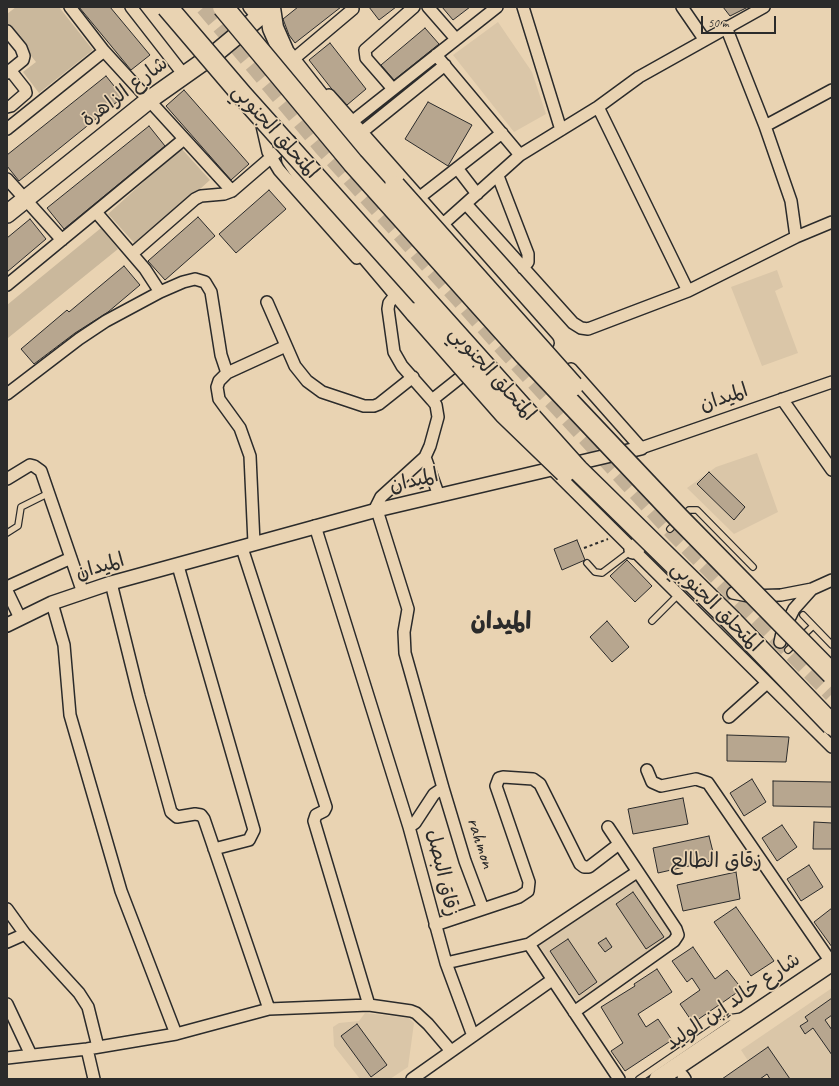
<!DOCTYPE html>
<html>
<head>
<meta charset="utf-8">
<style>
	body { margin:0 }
	#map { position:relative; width:839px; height:1086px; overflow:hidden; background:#e9d3b2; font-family:Caveat,sans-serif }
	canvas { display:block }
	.frame { position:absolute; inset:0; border:8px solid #2b2b2b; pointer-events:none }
	.scale { position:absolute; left:701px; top:16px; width:75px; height:18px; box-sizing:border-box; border:2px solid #2b2b2b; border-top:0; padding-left:5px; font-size:12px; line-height:14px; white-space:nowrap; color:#2b2b2b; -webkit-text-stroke:3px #e9d3b2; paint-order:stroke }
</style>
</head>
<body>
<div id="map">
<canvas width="839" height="1086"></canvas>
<div class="frame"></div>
<div class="scale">50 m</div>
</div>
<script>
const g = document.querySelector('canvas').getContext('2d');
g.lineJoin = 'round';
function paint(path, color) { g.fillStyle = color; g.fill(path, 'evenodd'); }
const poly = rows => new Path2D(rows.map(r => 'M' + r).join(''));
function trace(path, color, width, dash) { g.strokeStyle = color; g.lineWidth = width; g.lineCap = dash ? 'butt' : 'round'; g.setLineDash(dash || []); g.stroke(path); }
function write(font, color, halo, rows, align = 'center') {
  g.font = font + ' Caveat,"Playpen Sans Arabic",sans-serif'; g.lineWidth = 3.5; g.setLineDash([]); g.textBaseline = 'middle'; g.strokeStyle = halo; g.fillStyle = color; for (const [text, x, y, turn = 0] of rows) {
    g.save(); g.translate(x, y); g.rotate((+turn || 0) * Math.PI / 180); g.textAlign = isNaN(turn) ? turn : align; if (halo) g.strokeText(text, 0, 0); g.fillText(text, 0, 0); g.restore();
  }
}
const built = poly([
	[498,22,532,72,546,114,514,132,453,55],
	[777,270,783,287,775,291,798,353,762,366,731,287],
	[757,453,778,512,734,534,687,488,716,467],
	[636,878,675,935,577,1001,539,945],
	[832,988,832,1079,760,1079,741,1050],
	[365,1013,409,1018,414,1023,408,1067,390,1079,360,1079,334,1046,333,1027,339,1023,359,1021]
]);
const green = poly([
	[16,7,59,7,93,50,39,93,23,72,36,62,7,26,7,14],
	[181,148,210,180,137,246,108,214],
	[101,228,118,249,8,338,7,305]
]);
const building = poly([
	[79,7,110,7,150,55,131,70,79,7],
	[298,7,341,7,295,43,289,35,283,19,298,7],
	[369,7,396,7,379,20,369,7],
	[442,7,470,7,453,20,442,7],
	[723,7,748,7,730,16,723,7],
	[425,28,439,44,394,80,381,65,425,28],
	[330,43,366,89,347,105,331,88,309,60,330,43],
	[106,76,123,97,19,181,7,166,7,155,106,76],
	[184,90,249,164,231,180,166,106,184,90],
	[428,102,472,125,448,166,405,139,428,102],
	[149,126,165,146,64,229,47,208,149,126],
	[269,190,286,209,236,253,219,234,269,190],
	[198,217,215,236,165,280,148,261,198,217],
	[30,219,46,239,7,272,7,238,30,219],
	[124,266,140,285,108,312,75,333,34,364,21,349,67,310,69,312,124,266],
	[709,472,745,507,734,520,697,484,709,472],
	[577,540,585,560,562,570,554,549,577,540],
	[627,560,652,586,635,602,610,576,627,560],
	[607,621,629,647,612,662,590,637,607,621],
	[727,735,789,737,786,762,727,761,727,735],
	[752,779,766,802,744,816,730,793,752,779],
	[773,781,832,782,832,807,773,806,773,781],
	[683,798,688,824,633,834,628,809,683,798],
	[814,822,832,823,832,849,813,849,814,822],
	[782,825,797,847,777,861,762,838,782,825],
	[709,836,715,860,658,873,653,848,709,836],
	[809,865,823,887,801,901,787,879,809,865],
	[736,872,740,899,683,911,677,885,736,872],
	[633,892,664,937,646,949,616,904,633,892],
	[736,907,774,961,751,976,714,922,736,907],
	[832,908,832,947,814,922,832,908],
	[606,938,612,947,605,952,598,943,606,938],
	[568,939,597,982,579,995,550,951,568,939],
	[693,947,715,979,727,970,742,989,693,1023,680,1004,700,990,692,978,687,982,672,961,693,947],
	[657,969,672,992,638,1014,646,1027,658,1019,672,1040,625,1071,611,1051,623,1043,601,1007,635,986,634,984,657,969],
	[832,998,832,1015,825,1020,832,1030,832,1055,813,1028,805,1034,800,1026,808,1021,805,1017,832,998],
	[357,1024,387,1065,371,1077,341,1036,357,1024],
	[768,1047,790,1079,770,1079,767,1074,760,1079,722,1079,768,1047]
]);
const primaryTunnel = poly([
	[204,7,322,147,505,350,670,529,832,694]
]);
const path = poly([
	[584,548,608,539]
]);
const service = poly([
	[670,529,689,510,697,510,753,567],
	[7,533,18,526,21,507,49,493],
	[587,563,595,572,602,573,631,551],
	[803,615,832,645],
	[652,621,678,595],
	[788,650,813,626],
	[639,1079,728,1018,743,1016]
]);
const minor = poly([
	[70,7,104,51,232,191],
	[131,7,184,75],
	[249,7,258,18],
	[428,7,456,39],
	[523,7,561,130],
	[682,7,704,39],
	[726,27,765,126,791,201,796,237],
	[7,31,21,48,24,56,23,60,7,73],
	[436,55,520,155],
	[296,57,353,9],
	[393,89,366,58,365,50,414,7],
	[329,95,548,343],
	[7,107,11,106,26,93,25,89,10,70],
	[598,107,688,291],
	[260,117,268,152,279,170,357,258],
	[353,121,497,7],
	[765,126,832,90],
	[7,129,104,51],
	[362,132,445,65],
	[457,168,477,194],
	[498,176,528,254,528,262,523,268],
	[7,179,62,240],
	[420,197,502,133],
	[466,204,573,323,581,328,588,329,688,291,796,237,832,222],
	[96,212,145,269,160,292],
	[443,224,520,155,598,107,639,77,764,7],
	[133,253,195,199,201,196,224,194,232,191,290,141],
	[7,285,184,139],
	[393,298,389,303,388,309,394,352,402,366,432,400,436,405,438,417,430,446,425,457,381,497,376,507,408,609,404,632,405,653,443,788,465,861,483,909],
	[267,302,295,366,307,381,322,392,364,406,374,406,379,404,413,377],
	[571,369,641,448,832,382],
	[7,394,79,339,106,321,160,292,183,282,195,279,205,282,211,292,221,355,227,373],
	[782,399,832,470],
	[432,400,471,369],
	[425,457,439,496],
	[555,472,832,747],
	[7,479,30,465,34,466,41,471,83,593],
	[315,526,409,827,446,963,473,1036],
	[254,543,250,456,240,428,219,399,217,387,219,381,227,373,286,346],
	[242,548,326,807,324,811,316,815,314,821,369,1005],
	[178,566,254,830,249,840,214,849],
	[111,583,139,696,171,812,177,817,195,814,201,815,204,819,269,1009],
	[7,587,71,558],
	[7,591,20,618],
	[733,593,748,596,781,595,812,589,832,580],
	[52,603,64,645,70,715,121,891,176,1034],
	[780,642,782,633,794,609,811,590],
	[729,717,767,683],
	[647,770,652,782,661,786,696,779,708,783,831,962],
	[409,827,415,823,434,794,443,788],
	[7,909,25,934,79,993,88,1007,98,1047],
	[435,925,519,897,528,891,529,882,496,786,499,778,503,777,533,779,540,784,580,864,584,867,589,867,619,844],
	[7,942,25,934],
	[529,944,619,1079],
	[446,963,529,944,637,872],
	[7,1004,31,1055],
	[574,1012,674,941,678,935,676,929,608,827],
	[87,1049,94,1079],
	[7,1058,87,1049,176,1034,269,1009,369,1005,411,1011,416,1013,428,1024,451,1051],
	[683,1076,685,1079],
	[412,1079,552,980]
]);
const tertiary = poly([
	[7,625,52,603,111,583,377,510,641,448]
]);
const primary = poly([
	[7,214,149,100,217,52,271,7],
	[633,550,644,540],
	[658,1079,832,962]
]);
const motorway = poly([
	[270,8,273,28,284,53,325,105,395,186],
	[292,159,308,183,323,203,416,313]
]);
const motorwayBridge = poly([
	[167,7,243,96,578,470,731,620,832,725],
	[223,7,353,163,525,355,678,517,832,674],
	[395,186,573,386],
	[416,313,504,413,565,472]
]);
const streetNames = [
	["شارع الزاهرة",125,92,-37],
	["المتحلق الجنوبي",275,132,48],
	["المتحلق الجنوبي",492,374,48],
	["الميدان",724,398,-19],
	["الميدان",414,481,-13],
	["الميدان",100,567,-17],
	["المتحلق الجنوبي",716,607,45],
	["rahmon",480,843,72],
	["زقاق البصل",442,873,77],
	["شارع خالد إبن الوليد",733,1002,-34]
];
const neighbourhoodNames = [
	["زقاق الطالع",716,861]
];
const districtNames = [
	["الميدان",501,623]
];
paint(built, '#dac6a8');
paint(green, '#cab89c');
paint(building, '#b7a68f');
trace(building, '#2b2b2b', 1);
trace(primaryTunnel, '#c3b197', 17, [17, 8]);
trace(service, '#2b2b2b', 8);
trace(minor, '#2b2b2b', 14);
trace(tertiary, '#2b2b2b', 16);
trace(primary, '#2b2b2b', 20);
trace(motorway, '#2b2b2b', 23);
trace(path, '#2b2b2b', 2, [3, 3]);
trace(service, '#e9d3b2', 5.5);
trace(minor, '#e9d3b2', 11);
trace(tertiary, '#e9d3b2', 13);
trace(primary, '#e9d3b2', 17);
trace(motorway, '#e9d3b2', 20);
trace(motorwayBridge, '#2b2b2b', 23, []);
trace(motorwayBridge, '#e9d3b2', 20);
write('20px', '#2b2b2b', '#e9d3b2', streetNames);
write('21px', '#2b2b2b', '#e9d3b2', neighbourhoodNames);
write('bold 24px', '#2b2b2b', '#e9d3b2', districtNames);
</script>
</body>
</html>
